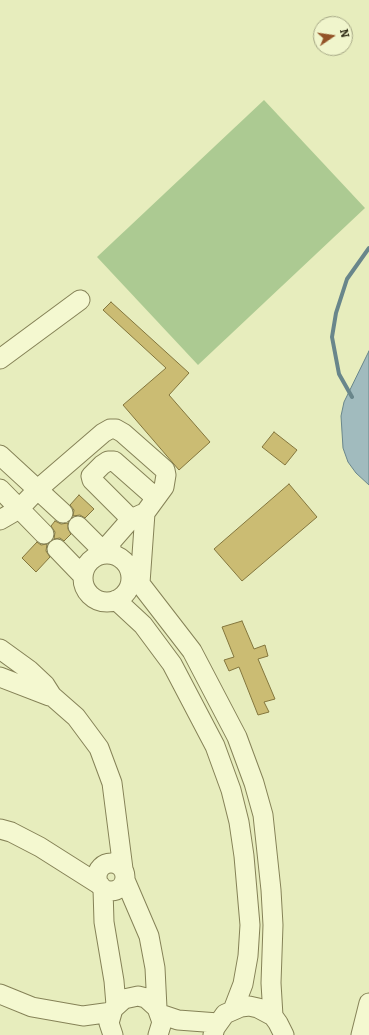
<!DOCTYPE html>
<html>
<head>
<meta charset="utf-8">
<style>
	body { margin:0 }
	#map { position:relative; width:369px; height:1035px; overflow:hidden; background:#e7edbd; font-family:Bitter,serif }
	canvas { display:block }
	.north { position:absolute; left:313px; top:16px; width:40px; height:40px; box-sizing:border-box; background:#f0f5cc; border:1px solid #a5a785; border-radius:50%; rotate:77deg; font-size:11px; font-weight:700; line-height:16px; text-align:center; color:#34311b }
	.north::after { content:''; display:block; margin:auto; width:14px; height:18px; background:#935327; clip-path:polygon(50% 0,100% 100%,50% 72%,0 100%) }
</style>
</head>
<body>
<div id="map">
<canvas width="369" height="1035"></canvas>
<div class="north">N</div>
</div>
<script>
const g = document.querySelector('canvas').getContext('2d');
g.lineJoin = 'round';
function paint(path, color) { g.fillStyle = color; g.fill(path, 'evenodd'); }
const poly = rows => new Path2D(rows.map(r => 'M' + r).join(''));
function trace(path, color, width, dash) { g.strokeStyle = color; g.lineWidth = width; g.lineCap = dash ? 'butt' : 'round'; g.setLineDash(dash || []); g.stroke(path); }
const green = poly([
	[264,100,365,208,198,365,97,257]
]);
const water = poly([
	[369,351,369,485,356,473,348,462,343,448,341,416,344,402,369,351]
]);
const stream = poly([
	[352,397,339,374,332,337,336,313,347,279,369,248]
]);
const building = poly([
	[111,302,189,373,169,395,210,442,179,470,123,405,166,368,103,310,111,302],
	[274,432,297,450,285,465,262,447,274,432],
	[289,484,317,517,242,581,214,549,289,484],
	[79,495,94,509,85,518,80,515,73,516,74,510,70,505,79,495],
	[55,521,61,524,68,523,68,529,71,534,64,541,60,538,54,539,55,532,51,526,55,521],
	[37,542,41,545,47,544,46,551,50,557,36,572,22,558,37,542],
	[242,621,254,649,265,645,268,656,258,659,275,699,264,702,269,712,258,715,239,667,229,671,224,660,234,657,222,627,242,621]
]);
const minor = poly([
	[0,359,80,300],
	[0,455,63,513],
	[0,489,44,534],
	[131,519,92,480,91,476,102,465,108,461,114,461,156,498],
	[0,520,19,509,38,489,103,433,110,429,116,429,123,433,165,470,166,475,164,487,145,513,140,583],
	[78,526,105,553],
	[57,549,83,576],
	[112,553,110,543,131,519,142,514],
	'83 578a24 24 0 1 1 48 0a24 24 0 1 1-48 0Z',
	[131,572,192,651,237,737,254,783,263,815,271,890,273,925,271,983,273,1016],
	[116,600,143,625,172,664,215,746,231,790,239,822,244,856,250,925,248,956,243,984,233,1010],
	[0,649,29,670,45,685,52,696,76,717,99,748,112,783,123,869],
	[0,677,49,696],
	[0,829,11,832,40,847,100,885],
	'97 877a14 14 0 1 1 28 0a14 14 0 1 1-28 0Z',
	[125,880,149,936,155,968,157,1008],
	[103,889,104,922,114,981,116,1005],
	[0,994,32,1007,83,1016,112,1012],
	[160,1014,178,1020,218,1023],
	[113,1035,109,1023,113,1009,124,999,138,996,146,998,157,1008,162,1022,158,1035],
	[213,1035,215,1028,225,1014,241,1007,249,1006,258,1008,273,1016,278,1023,284,1035],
	[361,1035,369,1003]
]);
paint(green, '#acca92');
paint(water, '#a1bbbe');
trace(water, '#69868b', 1);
trace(stream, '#69868b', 4);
paint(building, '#cbbc73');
trace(building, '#83763d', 1);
trace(minor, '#858257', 21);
trace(minor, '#f4f8d0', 19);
</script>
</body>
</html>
